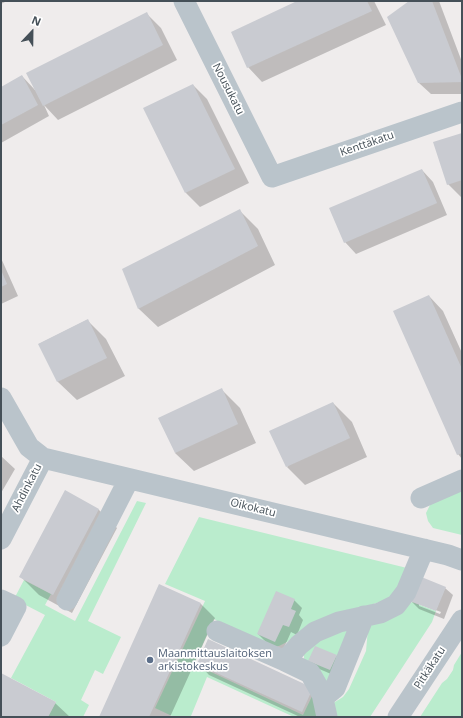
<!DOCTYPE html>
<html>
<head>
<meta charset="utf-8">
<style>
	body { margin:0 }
	#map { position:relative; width:463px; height:718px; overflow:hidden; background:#efecec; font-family:"Open Sans",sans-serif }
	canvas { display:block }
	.frame { position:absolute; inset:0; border:2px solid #455058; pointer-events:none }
	.north { position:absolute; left:12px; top:12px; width:40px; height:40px; -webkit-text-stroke:3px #fff; paint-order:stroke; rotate:22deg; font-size:11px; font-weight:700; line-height:16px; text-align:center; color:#455058 }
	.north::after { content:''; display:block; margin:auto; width:14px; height:18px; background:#455058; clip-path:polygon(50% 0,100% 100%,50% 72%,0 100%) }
</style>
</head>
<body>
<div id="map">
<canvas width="463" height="718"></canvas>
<div class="frame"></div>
<div class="north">N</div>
</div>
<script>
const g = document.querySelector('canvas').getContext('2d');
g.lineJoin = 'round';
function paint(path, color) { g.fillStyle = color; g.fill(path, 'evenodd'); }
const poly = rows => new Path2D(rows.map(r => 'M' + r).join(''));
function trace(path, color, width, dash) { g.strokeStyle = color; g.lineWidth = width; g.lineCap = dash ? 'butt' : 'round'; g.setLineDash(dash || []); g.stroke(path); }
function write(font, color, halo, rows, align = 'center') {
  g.font = font + ' "Open Sans",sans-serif'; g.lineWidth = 3.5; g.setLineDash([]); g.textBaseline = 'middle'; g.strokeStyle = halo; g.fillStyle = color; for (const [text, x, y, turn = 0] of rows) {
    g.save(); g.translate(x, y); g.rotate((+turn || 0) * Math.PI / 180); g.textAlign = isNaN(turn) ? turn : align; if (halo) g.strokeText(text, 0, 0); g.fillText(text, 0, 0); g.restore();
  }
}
const green = poly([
	[462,490,462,535,433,528,428,521,426,513,431,503],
	[137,501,146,503,88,621,121,637,103,674,95,670,81,700,89,705,83,717,48,717,56,702,11,678,45,615,14,599,24,580,51,594,45,605,75,621],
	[199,517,407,568,393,596,383,601,320,621,287,642,279,646,272,647,238,633,214,619,194,664,303,715,315,690,321,717,294,717,207,677,191,716,192,717,174,717,155,708,205,601,165,584],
	[412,602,436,611,432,622,370,717,333,717,330,705,343,697,349,689,366,651,368,629,373,623,401,610],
	[352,625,327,684,304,662,304,653,312,642],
	[462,652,462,717,420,717,442,683,447,679,453,670,454,665]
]);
const shadow = poly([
	[1,1,7,1,1,4],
	[300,1,374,1,386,25,262,82,248,67],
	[410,1,439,1,462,62,462,94,431,94,419,83],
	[146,13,161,28,177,60,58,120,44,105,49,116,1,143,1,88,22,76,35,90],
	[193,85,207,99,249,183,200,207,186,193],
	[462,134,462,198,448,184],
	[422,170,433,182,447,215,356,254,345,242],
	[240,211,258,229,275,265,158,327,139,309,123,270],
	[1,258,18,296,1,304],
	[429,296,443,311,462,353,462,459,458,454],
	[87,320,106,339,125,376,77,400,58,382,39,344],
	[222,390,240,408,256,443,194,471,175,453],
	[333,403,352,422,367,457,305,485,287,467],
	[1,456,15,469,1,493],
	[98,509,117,528,72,613,39,595,20,576],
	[160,586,201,604,215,618,170,717,100,717],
	[445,588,453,595,444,619,419,609,411,601],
	[419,604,441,612,440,614,419,606],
	[294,600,302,608,299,615,303,620,297,635,291,632,283,650,266,642,258,634],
	[208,640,324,700,316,717,300,717,209,675,198,663],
	[336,656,344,664,338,677,317,668,309,660],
	[1,674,55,703,70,717,1,717]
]);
const building = poly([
	[297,1,367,1,372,11,247,68,231,32],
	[409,1,432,1,462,79,462,82,418,83,387,17],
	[147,12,163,45,43,106,26,73],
	[22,75,38,105,1,125,1,87],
	[193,84,235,169,185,193,143,108],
	[462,133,462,180,447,185,433,142],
	[422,169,437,203,344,243,329,208],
	[240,209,258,246,138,309,122,269],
	[1,270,7,284,1,287],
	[429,295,462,369,462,453,457,455,393,311],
	[88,319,107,358,57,382,38,344],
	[222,388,238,424,175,453,158,418],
	[333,402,350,438,286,467,269,431],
	[65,490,99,509,53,595,19,577],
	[419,576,446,587,436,611,410,601],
	[159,584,201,603,149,717,99,717],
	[276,591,295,599,291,609,296,611,289,627,283,625,275,642,257,634],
	[208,639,313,688,302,712,197,664],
	[315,646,337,655,330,670,308,661],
	[1,673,56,702,48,717,4,717,1,716]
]);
const minor = poly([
	[184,1,272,177,462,112],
	[1,398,29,447,43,458,448,555,462,560],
	[421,498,462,480],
	[1,539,43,458],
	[1,600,16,607,1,636],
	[67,600,129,479],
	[217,631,285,661],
	[323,698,335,688,364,616],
	[327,717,322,694,310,673,285,661,299,645,315,632,339,622,380,613,396,605,406,592,424,549],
	[398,717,462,620]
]);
const markers = [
	[150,660,4,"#5c6f8a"]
];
const streetNames = [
	["Nousukatu",228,89,63],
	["Kenttäkatu",367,144,-19],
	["Ahdinkatu",27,488,-63],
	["Oikokatu",253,508,14],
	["Pitkäkatu",430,668,-57]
];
const serviceNames = [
	["Maanmittauslaitoksen",158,654],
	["arkistokeskus",158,667]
];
paint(green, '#baeccd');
paint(shadow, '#0003');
paint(building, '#c9cbd1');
trace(minor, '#bac4cb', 21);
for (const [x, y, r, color] of markers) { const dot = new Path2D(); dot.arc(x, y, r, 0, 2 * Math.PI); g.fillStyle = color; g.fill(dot); trace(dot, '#fff', 1.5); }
write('11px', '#455058', '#fff', streetNames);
write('11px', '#4e5e75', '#fff', serviceNames, 'left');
</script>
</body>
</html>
